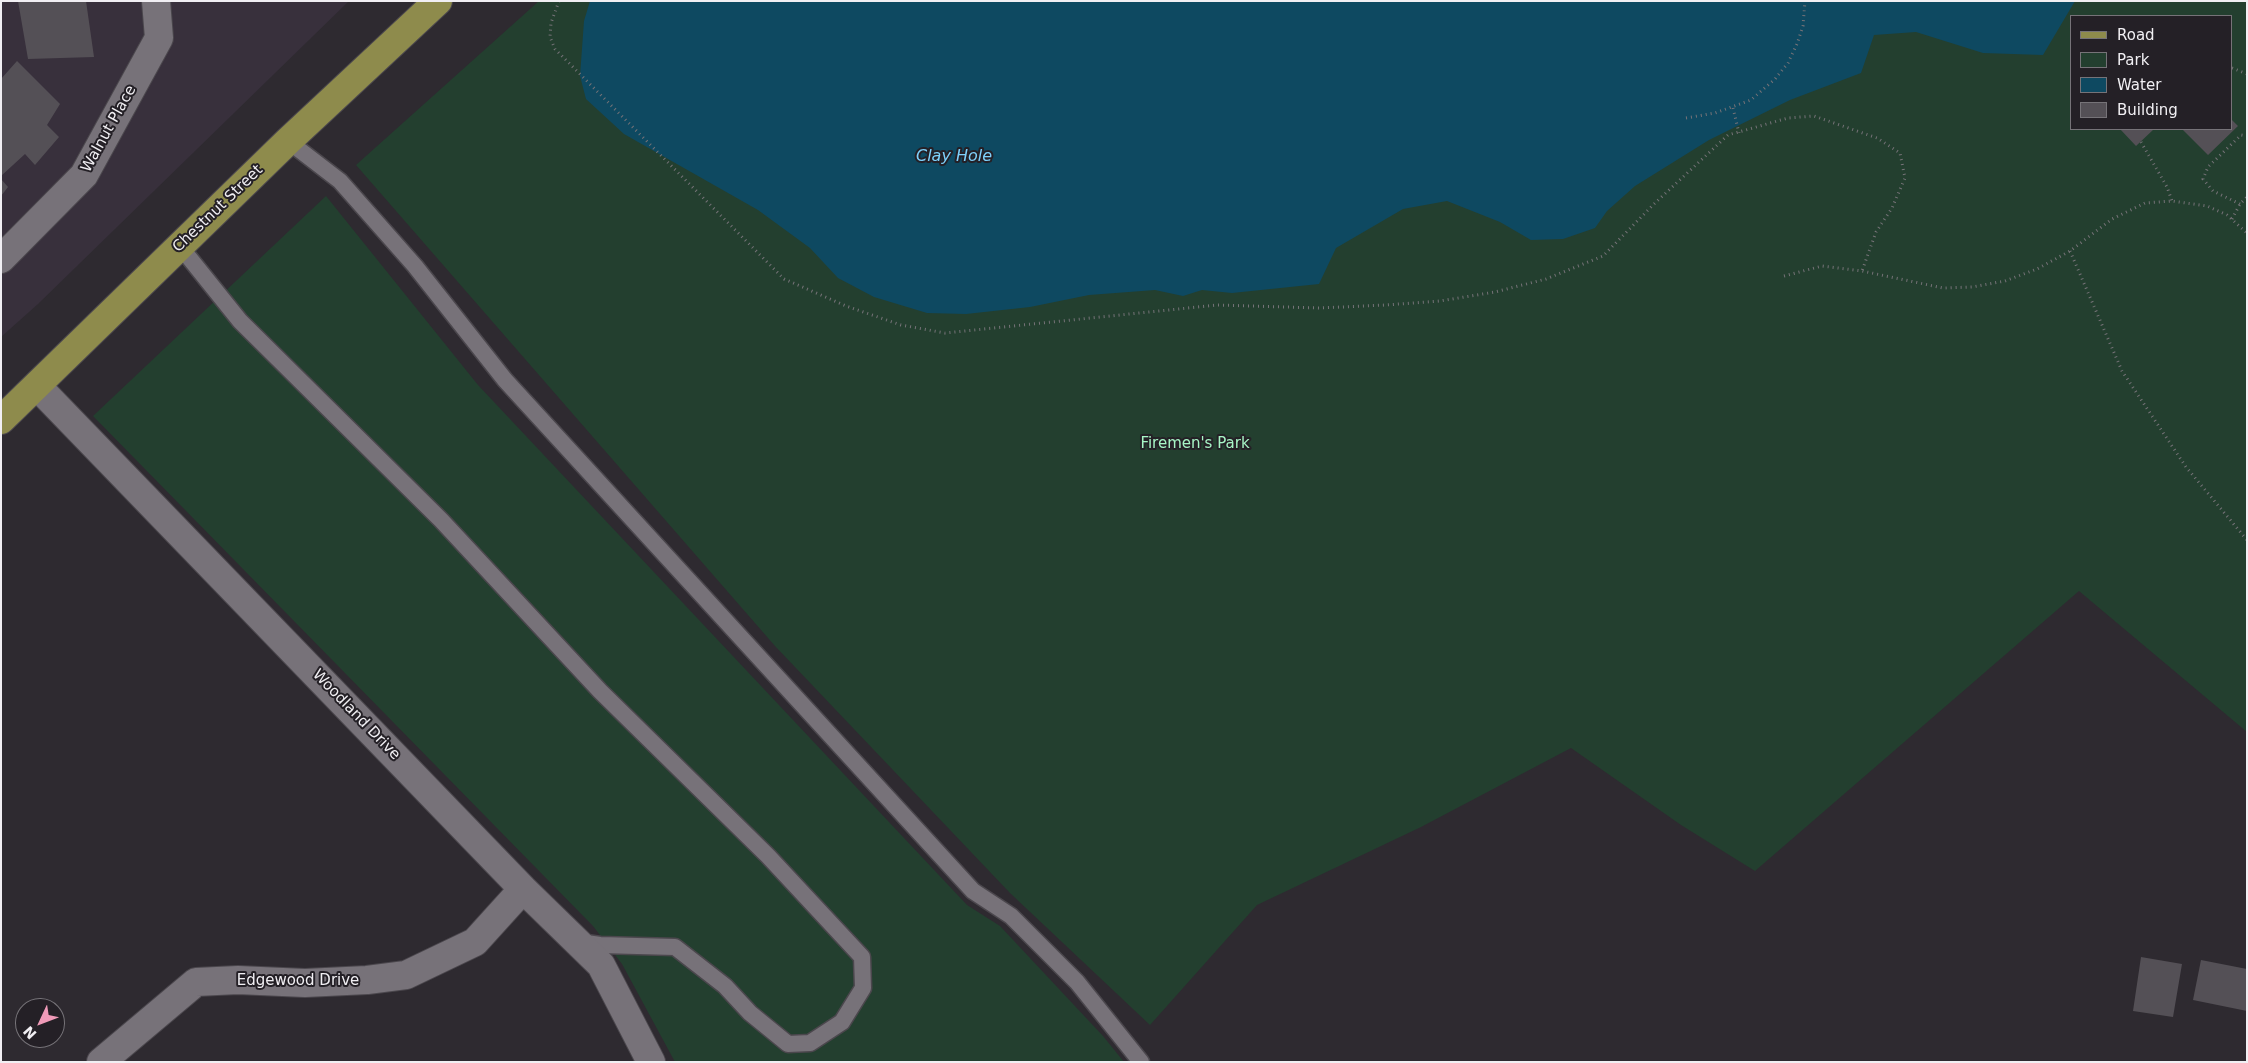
<!DOCTYPE html>
<html>
<head>
<meta charset="utf-8">
<style>
	body { margin:0 }
	#map { position:relative; width:2248px; height:1063px; overflow:hidden; background:#2e2a30; font-family:"DejaVu Sans",sans-serif }
	canvas { display:block }
	.frame { position:absolute; inset:0; border:2px solid #f1eff3; pointer-events:none }
	.legend { position:absolute; left:2070px; top:15px; width:162px; height:115px; box-sizing:border-box; background:#242026; border:1px solid #767378; margin:0; padding:6px 9px; list-style:none; font-size:15px; color:#f1eff3 }
	.legend li { display:flex; align-items:center; gap:10px; height:25px }
	.legend b { width:25px; border:1px solid #767378 }
	.north { position:absolute; left:15px; top:998px; width:50px; height:50px; box-sizing:border-box; background:#242026; border:1px solid #767378; border-radius:50%; rotate:227deg; font-size:14px; font-weight:700; line-height:20px; text-align:center; color:#f1eff3 }
	.north::after { content:''; display:block; margin:auto; width:18px; height:22px; background:#ef9ab8; clip-path:polygon(50% 0,100% 100%,50% 72%,0 100%) }
</style>
</head>
<body>
<div id="map">
<canvas width="2248" height="1063"></canvas>
<div class="frame"></div>
<ul class="legend">
<li><b style="height:6px;background:#8e8b4c"></b>Road</li>
<li><b style="height:14px;background:#233f2f"></b>Park</li>
<li><b style="height:14px;background:#0e4961"></b>Water</li>
<li><b style="height:14px;background:#545056"></b>Building</li>
</ul>
<div class="north">N</div>
</div>
<script>
const g = document.querySelector('canvas').getContext('2d');
g.lineJoin = 'round';
function paint(path, color) { g.fillStyle = color; g.fill(path, 'evenodd'); }
const poly = rows => new Path2D(rows.map(r => 'M' + r).join(''));
function trace(path, color, width, dash) { g.strokeStyle = color; g.lineWidth = width; g.lineCap = dash ? 'butt' : 'round'; g.setLineDash(dash || []); g.stroke(path); }
function write(font, color, halo, rows, align = 'center') {
  g.font = font + ' "DejaVu Sans",sans-serif'; g.lineWidth = 4; g.setLineDash([]); g.textBaseline = 'middle'; g.strokeStyle = halo; g.fillStyle = color; for (const [text, x, y, turn = 0] of rows) {
    g.save(); g.translate(x, y); g.rotate((+turn || 0) * Math.PI / 180); g.textAlign = isNaN(turn) ? turn : align; if (halo) g.strokeText(text, 0, 0); g.fillText(text, 0, 0); g.restore();
  }
}
const built = poly([
	[1,1,349,1,38,304,1,337]
]);
const green = poly([
	[539,1,2247,1,2247,732,2079,591,1755,871,1681,825,1571,748,1421,827,1257,905,1150,1025,1010,893,775,646,356,165],
	[2072,16,2232,16,2232,129,2072,129],
	[326,196,478,385,967,905,1000,926,1103,1036,1124,1062,675,1062,622,964,593,926,93,416]
]);
const water = poly([
	[590,1,2075,1,2043,55,1983,53,1916,32,1874,35,1861,73,1790,100,1709,140,1635,186,1607,211,1595,228,1563,239,1531,240,1500,222,1447,201,1403,209,1336,248,1319,284,1232,293,1202,290,1183,296,1155,290,1089,295,1030,307,966,314,927,313,874,297,838,278,810,248,758,210,624,134,586,99,580,76,584,21]
]);
const building = poly([
	[18,1,86,1,94,57,28,59],
	[17,61,60,104,47,125,59,137,35,165,25,154,1,176,1,79],
	[2232,120,2238,126,2208,155,2182,129,2232,129],
	[2120,129,2154,129,2136,146],
	[1,179,8,187,1,196],
	[2141,957,2182,964,2173,1017,2133,1011],
	[2201,960,2247,969,2247,1011,2193,1000]
]);
const path = poly([
	[559,1,551,23,550,37,555,49,784,279,846,306,901,325,945,333,1217,305,1319,308,1386,305,1440,301,1495,292,1546,279,1603,256,1654,204,1728,135,1788,118,1814,116,1877,138,1900,153,1905,178,1892,208,1876,232,1862,271],
	[2232,68,2247,74],
	[1733,108,1739,133],
	[1686,118,1715,113,1751,100,1775,79,1788,63,1797,44,1803,26,1805,1],
	[2141,142,2167,187,2172,201],
	[2240,204,2213,191,2203,179,2208,167,2241,135,2247,136],
	[2232,219,2240,204,2247,197],
	[2070,251,2122,371,2186,467,2247,540],
	[1784,276,1822,266,1862,271,1943,288,1972,287,2005,281,2037,269,2070,251,2112,219,2145,203,2172,201,2207,206,2227,215,2247,233]
]);
const service = poly([
	[288,141,340,181,415,266,505,380,973,891,1011,916,1077,982,1141,1062],
	[179,245,240,321,441,520,600,691,768,856,862,957,863,988,842,1022,810,1043,788,1044,750,1013,725,986,675,947,600,945,579,942]
]);
const minor = poly([
	[1,259,84,175,159,38,156,1],
	[37,386,523,889,601,965,651,1062],
	[101,1062,196,982,238,980,305,983,367,980,406,975,475,942,523,889]
]);
const primary = poly([
	[1,420,288,141,438,1]
]);
const streetNames = [
	["Walnut Place",109,129,-61],
	["Chestnut Street",218,209,-44],
	["Woodland Drive",356,715,46],
	["Edgewood Drive",298,981]
];
const parkNames = [
	["Firemen's Park",1195,444]
];
const waterNames = [
	["Clay Hole",954,157]
];
paint(built, '#38303c');
paint(green, '#233f2f');
paint(water, '#0e4961');
paint(building, '#545056');
trace(service, '#4b474d', 19);
trace(minor, '#4b474d', 30);
trace(primary, '#4b474d', 30);
trace(path, '#767378', 3, [1, 4]);
trace(service, '#777279', 16);
trace(minor, '#777279', 28);
trace(primary, '#8e8b4c', 28);
write('15px', '#f1eff3', '#242026', streetNames);
write('15px', '#a7f5c6', '#242026', parkNames);
write('italic 16px', '#7ed1fb', '#242026', waterNames);
</script>
</body>
</html>
